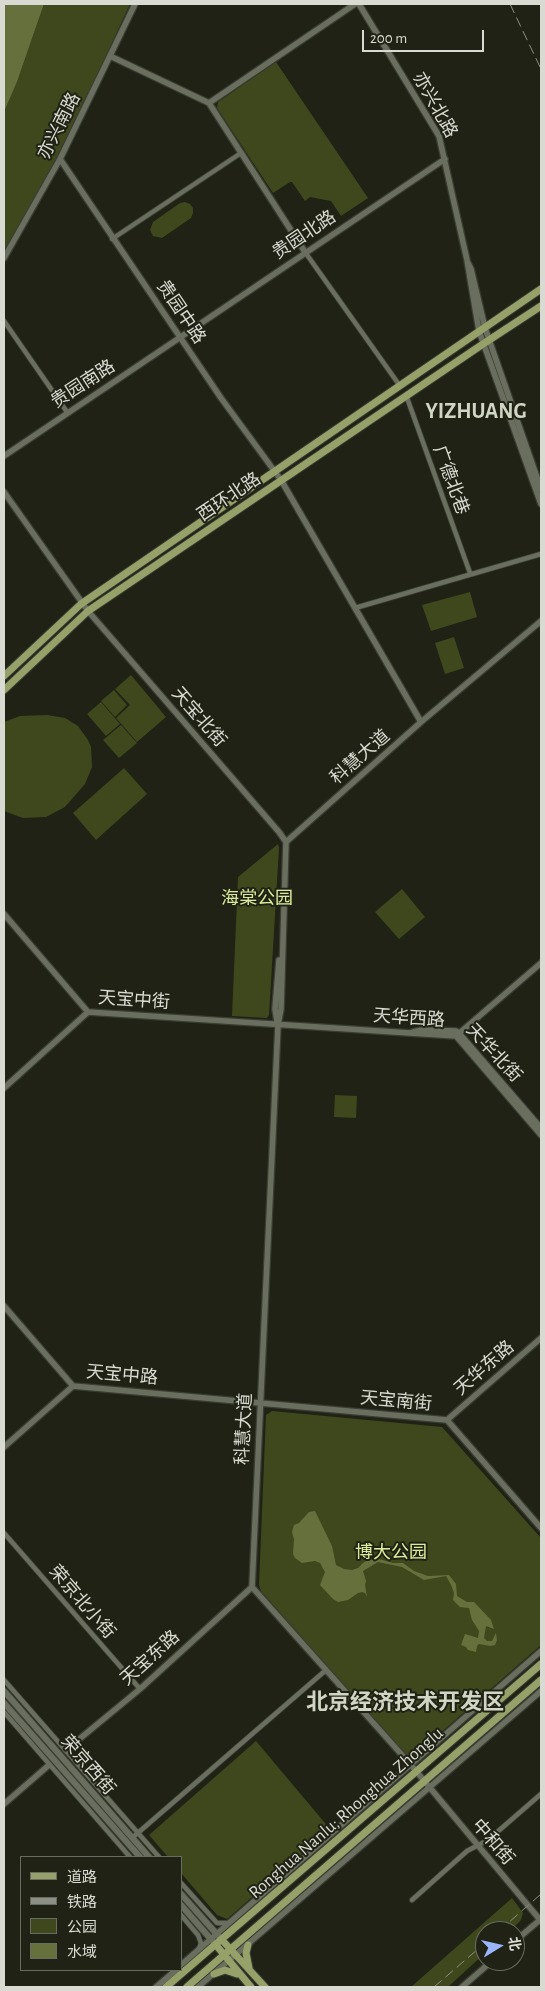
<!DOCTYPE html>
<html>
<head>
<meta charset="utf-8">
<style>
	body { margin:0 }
	#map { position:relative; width:545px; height:1991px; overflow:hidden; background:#1f2214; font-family:"Alegreya Sans","Noto Sans SC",sans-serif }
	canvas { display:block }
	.frame { position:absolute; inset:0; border:5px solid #d9dbd2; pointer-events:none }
	.legend { position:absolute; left:20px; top:1856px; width:162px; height:115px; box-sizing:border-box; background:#1f2214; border:1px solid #696c60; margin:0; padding:6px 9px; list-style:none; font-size:15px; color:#d9dbd2 }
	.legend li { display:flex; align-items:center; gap:10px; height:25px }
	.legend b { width:25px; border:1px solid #696c60 }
	.north { position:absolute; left:475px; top:1921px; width:50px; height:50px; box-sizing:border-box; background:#1f2214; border:1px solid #696c60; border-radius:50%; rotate:81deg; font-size:14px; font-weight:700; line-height:20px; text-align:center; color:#d9dbd2 }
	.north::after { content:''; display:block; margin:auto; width:18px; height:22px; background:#9bb5fd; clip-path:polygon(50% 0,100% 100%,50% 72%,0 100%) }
	.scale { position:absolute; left:362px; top:30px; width:122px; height:22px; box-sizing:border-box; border:2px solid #d9dbd2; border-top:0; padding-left:6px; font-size:15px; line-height:18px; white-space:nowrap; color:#d9dbd2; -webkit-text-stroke:4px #1f2214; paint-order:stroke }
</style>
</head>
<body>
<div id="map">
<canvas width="545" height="1991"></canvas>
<div class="frame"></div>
<ul class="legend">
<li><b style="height:6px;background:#95a168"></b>道路</li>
<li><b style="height:6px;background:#8c8f84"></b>铁路</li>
<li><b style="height:14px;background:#3f481c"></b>公园</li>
<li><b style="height:14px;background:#65703c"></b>水域</li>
</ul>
<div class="north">北</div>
<div class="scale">200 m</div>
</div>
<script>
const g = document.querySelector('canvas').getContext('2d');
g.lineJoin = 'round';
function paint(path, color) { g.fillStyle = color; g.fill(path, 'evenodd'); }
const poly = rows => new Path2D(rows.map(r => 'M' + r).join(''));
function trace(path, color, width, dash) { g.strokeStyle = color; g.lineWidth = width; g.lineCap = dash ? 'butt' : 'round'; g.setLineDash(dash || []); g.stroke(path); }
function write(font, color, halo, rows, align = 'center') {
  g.font = font + ' "Alegreya Sans","Noto Sans SC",sans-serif'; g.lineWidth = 4; g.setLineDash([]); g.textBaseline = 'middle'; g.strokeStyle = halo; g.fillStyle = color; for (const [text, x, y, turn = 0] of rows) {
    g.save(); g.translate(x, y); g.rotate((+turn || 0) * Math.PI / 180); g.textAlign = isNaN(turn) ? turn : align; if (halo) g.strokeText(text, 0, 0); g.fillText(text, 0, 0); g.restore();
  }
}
const green = poly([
	[44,4,130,4,64,146,4,252,4,112,17,82],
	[276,62,368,198,341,216,331,201,310,197,305,201,292,182,290,182,273,193,217,108,218,102],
	[185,202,190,204,193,208,193,213,191,218,162,238,153,236,150,230,153,222,180,203],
	[470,592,477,617,431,631,422,605],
	[454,637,464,668,445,674,435,643],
	[131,675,166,717,137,742,116,718,130,705,115,689],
	[114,690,127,705,115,717,101,701],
	[101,702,120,724,106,736,87,714],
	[47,715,65,718,78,726,88,740,91,747,92,767,85,784,65,807,46,817,23,818,4,811,4,722,20,716],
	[121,725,137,743,119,758,103,740],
	[124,768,147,794,96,840,73,813],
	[278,844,279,848,269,1015,267,1018,232,1016,238,877],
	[402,889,425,917,399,939,375,912],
	[335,1095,357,1096,356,1118,334,1117],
	[272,1411,442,1427,541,1538,541,1645,414,1756,406,1757,261,1591,259,1585,266,1415],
	[256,1741,330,1829,227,1919,217,1915,181,1873,181,1857,168,1857,149,1835],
	[512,1898,523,1913,521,1920,510,1931,485,1931,485,1953,448,1987,411,1987]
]);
const water = poly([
	[4,4,44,4,17,82,4,112],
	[315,1511,332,1546,336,1565,344,1569,352,1570,358,1568,363,1563,368,1560,379,1559,393,1563,403,1563,414,1571,428,1576,449,1575,456,1584,457,1596,467,1602,474,1602,491,1620,494,1629,486,1626,484,1638,487,1641,492,1641,496,1633,497,1640,495,1645,490,1646,479,1644,477,1646,476,1652,468,1650,466,1647,461,1645,465,1634,478,1638,479,1631,472,1620,469,1608,460,1607,453,1600,454,1593,451,1585,446,1576,424,1580,402,1567,378,1562,363,1571,366,1581,365,1585,367,1597,365,1593,362,1592,358,1593,348,1600,338,1602,333,1599,320,1585,325,1572,320,1563,315,1561,302,1563,295,1558,293,1554,294,1539,292,1532,294,1525,299,1523,309,1512]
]);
const minor = poly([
	[112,239,241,153],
	[305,252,400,386],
	[4,321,67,412],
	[406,395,470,573],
	[355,608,541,554],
	[4,1533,140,1689],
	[4,1680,159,1857],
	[4,1712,130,1857],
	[132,1838,326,1670],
	[181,1883,217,1923,229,1923],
	[412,1900,467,1851,488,1840,541,1794],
	[181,1915,198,1935,201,1943,199,1949]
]);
const tertiary = poly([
	[359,4,439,136,467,260,479,331,541,504],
	[110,56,209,103,305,252],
	[209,103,355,4],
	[60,159,221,398,281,480,421,722],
	[4,258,60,159,135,4],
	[468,263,471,269,485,328,541,489],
	[4,456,445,159],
	[4,492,88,611,279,832,286,842],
	[541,621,421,722,286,842,281,1009,278,1025,252,1587,411,1765,541,1921],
	[4,914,88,1012,456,1036,541,963],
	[277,1021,275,1009,279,960],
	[413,1032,422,1030,456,1031,459,1033,541,1128],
	[456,1036,541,1135],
	[4,1088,88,1012],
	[4,1306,73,1386],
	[447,1420,541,1338],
	[4,1447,73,1386,447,1420,541,1528],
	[66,1750,140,1689,252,1587],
	[4,1804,49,1765],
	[515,1941,541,1919],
	[181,1965,541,1651],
	[156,1987,176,1970],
	[198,1987,541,1691],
	[462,1987,492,1961]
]);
const secondary = poly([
	[4,1691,149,1857],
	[4,1703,140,1857],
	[181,1894,222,1940],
	[181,1905,216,1945]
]);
const primary = poly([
	[4,676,81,604,541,289],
	[4,690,88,611,483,344,541,306],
	[222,1940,265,1987],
	[216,1945,251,1987],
	[248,1945,246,1953,249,1968],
	[214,1974,225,1970,237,1974],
	[166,1987,541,1664],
	[187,1987,541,1680]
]);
const rail = poly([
	[510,4,541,69],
	[499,1931,541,1894],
	[434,1987,485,1943]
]);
const streetNames = [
	["亦兴北路",435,105,61],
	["亦兴南路",59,126,-63],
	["贵园北路",304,235,-34],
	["贵园中路",181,312,56],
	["贵园南路",83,384,-33],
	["广德北巷",451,480,70],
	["西环北路",229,497,-34],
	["天宝北街",199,717,49],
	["科慧大道",360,757,-41],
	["天宝中街",134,1000,4],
	["天华西路",409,1018,4],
	["天华北街",494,1053,47],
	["天华东路",484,1368,-41],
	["天宝中路",122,1375,5],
	["天宝南街",396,1401,5],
	["科慧大道",244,1429,-87],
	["荣京北小街",82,1602,49],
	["天宝东路",150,1658,-42],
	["荣京西街",88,1765,49],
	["Ronghua Nanlu; Rhonghua Zhonglu",346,1813,-41],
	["中和街",493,1842,49]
];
const parkNames = [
	["海棠公园",257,899],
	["博大公园",391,1553]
];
const districtNames = [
	["YIZHUANG",476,411],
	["北京经济技术开发区",405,1702]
];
paint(green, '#3f481c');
paint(water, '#65703c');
trace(minor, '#3b3d34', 6);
trace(tertiary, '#3b3d34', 8);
trace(secondary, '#3b3d34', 8);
trace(primary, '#3b3d34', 9);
trace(minor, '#6a6e5e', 4.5);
trace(tertiary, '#6a6e5e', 5.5);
trace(secondary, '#6a6e5e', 6);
trace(primary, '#95a168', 7);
trace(rail, '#8c8f84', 1, [10, 5]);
write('18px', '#d9dbd2', '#1f2214', streetNames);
write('18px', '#daec9b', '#1f2214', parkNames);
write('bold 22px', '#d1d6c4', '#1f2214', districtNames);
</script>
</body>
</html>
